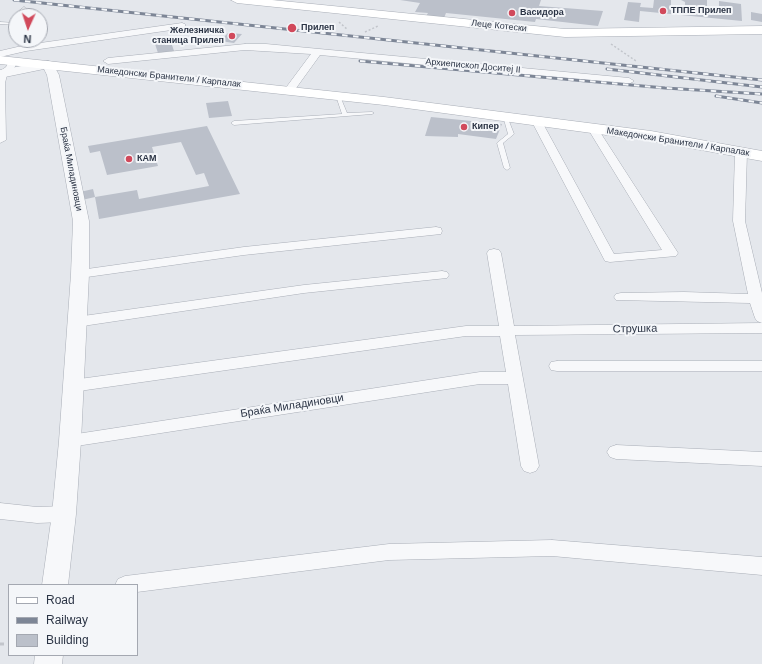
<!DOCTYPE html>
<html>
<head>
<meta charset="utf-8">
<style>
	body { margin:0 }
	#map { position:relative; width:762px; height:664px; overflow:hidden; background:#e4e7ec; font-family:Helvetica,sans-serif }
	canvas { display:block }
	.legend { position:absolute; left:8px; top:584px; width:130px; height:72px; box-sizing:border-box; background:#f4f6f9; border:1px solid #a4a8b1; margin:0; padding:5px 7px; list-style:none; font-size:12px; color:#2b3445 }
	.legend li { display:flex; align-items:center; gap:8px; height:20px }
	.legend b { width:20px; border:1px solid #a4a8b1 }
	.north { position:absolute; left:8px; top:8px; width:40px; height:40px; box-sizing:border-box; background:#f4f6f9; border:1px solid #a4a8b1; border-radius:50%; rotate:183deg; font-size:11px; font-weight:700; line-height:16px; text-align:center; color:#2b3445 }
	.north::after { content:''; display:block; margin:auto; width:14px; height:18px; background:#d1495b; clip-path:polygon(50% 0,100% 100%,50% 72%,0 100%) }
</style>
</head>
<body>
<div id="map">
<canvas width="762" height="664"></canvas>
<ul class="legend">
<li><b style="height:5px;background:#fff"></b>Road</li>
<li><b style="height:5px;background:#7d8696"></b>Railway</li>
<li><b style="height:11px;background:#bbc0ca"></b>Building</li>
</ul>
<div class="north">N</div>
</div>
<script>
const g = document.querySelector('canvas').getContext('2d');
g.lineJoin = 'round';
function paint(path, color) { g.fillStyle = color; g.fill(path, 'evenodd'); }
const poly = rows => new Path2D(rows.map(r => 'M' + r).join(''));
function trace(path, color, width, dash) { g.strokeStyle = color; g.lineWidth = width; g.lineCap = dash ? 'butt' : 'round'; g.setLineDash(dash || []); g.stroke(path); }
function write(font, color, halo, rows, align = 'center') {
  g.font = font + ' Helvetica,sans-serif'; g.lineWidth = 4; g.setLineDash([]); g.textBaseline = 'middle'; g.strokeStyle = halo; g.fillStyle = color; for (const [text, x, y, turn = 0] of rows) {
    g.save(); g.translate(x, y); g.rotate((+turn || 0) * Math.PI / 180); g.textAlign = isNaN(turn) ? turn : align; if (halo) g.strokeText(text, 0, 0); g.fillText(text, 0, 0); g.restore();
  }
}
const building = poly([
	[400,0,541,0,539,6,603,11,598,26,536,19,535,22,446,13,444,18,426,16,428,13,415,12,420,3],
	[654,0,671,0,671,11,685,12,685,2,681,0,707,0,707,13,719,15,719,1,741,4,742,21,640,11,639,22,624,20,628,2,641,3,640,7,653,8],
	[751,12,762,14,762,22,751,20],
	[228,33,242,34,234,43,220,41],
	[171,42,174,51,158,53,155,44],
	[228,101,232,116,209,118,206,103],
	[431,117,502,124,496,139,458,134,458,137,425,136],
	[207,126,240,194,99,219,95,197,137,190,139,199,209,186,204,173,196,175,181,142,152,147,158,166,107,175,100,151,90,153,88,146],
	[93,189,95,197,82,200,80,192]
]);
const pathFar1 = poly([
	[339,22,348,30],
	[365,32,378,26],
	[611,44,636,61]
]);
const path = poly([
	[0,644,9,644]
]);
const service = poly([
	[0,22,16,23,16,25,0,24,0,22],
	[336,95,340,96,347,113,372,112,374,113,372,114,234,125,231,123,234,121,342,114,336,96,336,95],
	[503,115,507,116,514,134,503,143,510,168,507,170,504,168,497,143,508,134,503,116,503,115]
]);
const minor = poly([
	[24,7,28,10,28,16,20,16,20,10,24,7],
	[182,23,185,24,185,28,26,51,0,57,0,51,26,45,182,23],
	[245,44,266,44,629,78,634,81,629,84,320,55,294,91,290,92,285,89,311,54,245,50,108,64,103,61,108,58,245,44],
	[13,58,18,61,13,70,7,75,5,83,6,140,0,143,0,71,6,67,10,59,13,58],
	[536,117,541,120,614,254,662,250,588,129,593,126,598,129,678,253,676,256,610,262,605,261,531,120,536,117],
	[741,149,747,152,745,221,762,293,762,323,757,321,755,318,750,303,616,300,614,297,616,294,621,293,684,292,748,294,733,221,735,152,741,149],
	[436,227,441,228,442,231,441,234,244,255,80,278,75,277,73,274,75,271,80,270,244,247,436,227],
	[494,249,499,250,501,253,514,326,762,323,762,333,515,335,539,466,536,471,530,473,524,471,521,466,508,384,480,384,70,447,64,446,61,441,64,436,70,435,480,372,506,372,500,336,466,336,72,392,66,390,64,386,66,382,72,380,466,326,499,326,487,253,489,250,494,249],
	[442,271,447,272,449,275,447,278,304,293,76,327,71,325,69,322,71,319,76,317,304,285,442,271],
	[557,361,762,361,762,371,557,371,551,370,549,366,551,362,557,361],
	[616,445,762,452,762,466,616,459,610,457,607,452,610,447,616,445],
	[0,503,37,507,64,506,71,509,73,514,71,519,64,522,37,523,0,519,0,503],
	[552,540,762,557,762,575,552,556,389,560,137,592,137,585,115,585,118,579,125,576,389,544,552,540]
]);
const tertiary = poly([
	[48,61,52,62,59,75,89,221,89,274,81,441,76,514,68,585,42,585,52,514,59,441,71,274,73,221,47,75,44,69,0,78,0,70,48,61],
	[35,655,63,655,62,664,34,664,35,655]
]);
const secondary = poly([
	[231,0,272,0,565,29,762,26,762,34,565,37,237,3,231,0],
	[0,56,384,97,651,131,762,151,762,161,651,141,384,105,0,64,0,56]
]);
const rail = poly([
	[14,0,762,80],
	[360,61,665,88,762,94],
	[607,69,762,87],
	[716,96,762,103]
]);
const markers = [
	[663,11,4,"#d1495b"],
	[512,13,4,"#d1495b"],
	[292,28,5,"#d1495b"],
	[232,36,4,"#d1495b"],
	[464,127,4,"#d1495b"],
	[129,159,4,"#d1495b"]
];
const farPoinames = [
	["ТППЕ Прилеп",671,11],
	["Васидора",520,13],
	["Прилеп",301,28],
	["Железничка",224,31,"right"],
	["станица Прилеп",224,41,"right"],
	["Кипер",472,127],
	["КАМ",137,159]
];
const farStreetnames = [
	["Леце Котески",499,26,6],
	["Архиепископ Доситеј II",473,66,5],
	["Македонски Бранители / Карпалак",169,77,6],
	["Македонски Бранители / Карпалак",678,142,9],
	["Браќа Миладиновци",71,169,79]
];
const streetNames = [
	["Струшка",635,329,-1],
	["Браќа Миладиновци",292,406,-9]
];
paint(building, '#bbc0ca');
trace(service, '#a9aeb7', 1);
trace(minor, '#a9aeb7', 1);
trace(tertiary, '#a9aeb7', 1);
trace(secondary, '#a9aeb7', 1);
trace(pathFar1, '#c2c5cb', 1.5, [2, 2]);
trace(path, '#c2c5cb', 3, [4, 4]);
paint(service, '#f7f8fa');
paint(minor, '#f7f8fa');
paint(tertiary, '#f7f8fa');
paint(secondary, '#fff');
trace(rail, '#7d8696', 3);
trace(rail, '#f4f6f9', 2, [5.5]);
for (const [x, y, r, color] of markers) { const dot = new Path2D(); dot.arc(x, y, r, 0, 2 * Math.PI); g.fillStyle = color; g.fill(dot); trace(dot, '#f4f6f9', 1.5); }
write('bold 9px', '#2b3445', '#f4f6f9', farPoinames, 'left');
write('9px', '#2b3445', '#f4f6f9', farStreetnames);
write('11px', '#2b3445', '#f4f6f9', streetNames);
</script>
</body>
</html>
